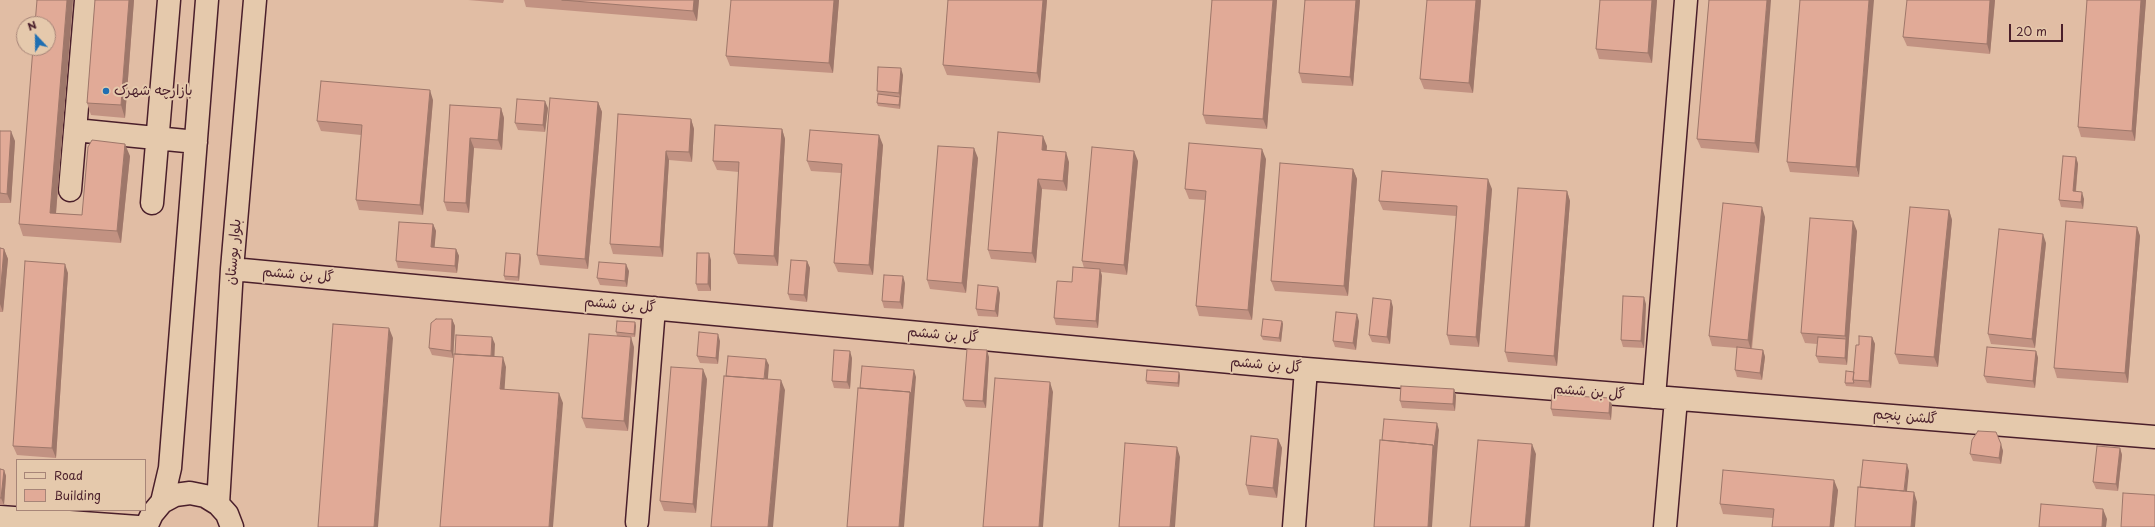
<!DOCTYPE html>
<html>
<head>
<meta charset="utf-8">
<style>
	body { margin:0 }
	#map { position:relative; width:2155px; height:527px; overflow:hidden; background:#e5c9ac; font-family:"Playpen Sans",sans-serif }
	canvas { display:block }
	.legend { position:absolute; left:16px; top:459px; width:130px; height:52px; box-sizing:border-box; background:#e5c9ac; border:1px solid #a78578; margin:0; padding:5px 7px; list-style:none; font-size:12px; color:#4a1f2b }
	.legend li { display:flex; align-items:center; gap:8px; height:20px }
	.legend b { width:20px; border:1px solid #a78578 }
	.north { position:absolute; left:16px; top:16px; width:40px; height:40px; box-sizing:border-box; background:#e5c9ac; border:1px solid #a78578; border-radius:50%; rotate:338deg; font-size:11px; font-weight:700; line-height:16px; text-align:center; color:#4a1f2b }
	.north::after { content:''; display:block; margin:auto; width:14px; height:18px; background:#1f6fb2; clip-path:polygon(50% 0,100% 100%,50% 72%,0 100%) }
	.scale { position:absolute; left:2009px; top:24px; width:54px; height:18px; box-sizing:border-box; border:2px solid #4a1f2b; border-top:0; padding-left:5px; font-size:12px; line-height:14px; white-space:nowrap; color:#4a1f2b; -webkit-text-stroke:3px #e5c9ac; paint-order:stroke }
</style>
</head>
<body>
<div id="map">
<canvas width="2155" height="527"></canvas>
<ul class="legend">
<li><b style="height:5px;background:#e5c9ac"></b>Road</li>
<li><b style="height:11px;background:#e1aa97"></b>Building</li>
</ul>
<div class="north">N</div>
<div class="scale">20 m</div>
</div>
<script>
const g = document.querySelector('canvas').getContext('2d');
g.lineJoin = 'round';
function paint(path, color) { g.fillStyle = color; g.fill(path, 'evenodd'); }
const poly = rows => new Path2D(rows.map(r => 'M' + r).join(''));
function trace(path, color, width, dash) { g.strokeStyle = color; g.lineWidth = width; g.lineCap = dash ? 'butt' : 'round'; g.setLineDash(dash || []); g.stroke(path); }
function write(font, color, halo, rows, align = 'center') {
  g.font = font + ' "Playpen Sans","Playpen Sans Arabic",sans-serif'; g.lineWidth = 4; g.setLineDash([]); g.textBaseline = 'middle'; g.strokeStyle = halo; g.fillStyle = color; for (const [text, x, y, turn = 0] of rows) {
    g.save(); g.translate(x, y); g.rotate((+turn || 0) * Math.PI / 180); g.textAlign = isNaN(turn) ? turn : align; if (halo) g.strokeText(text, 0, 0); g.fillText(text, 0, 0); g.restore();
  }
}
const built = poly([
	[0,0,2155,0,2155,527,0,527],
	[24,24,48,24,48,48,24,48],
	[17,460,145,460,145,510,17,510]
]);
const minor = poly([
	[75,130,196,142],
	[70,190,86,0],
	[152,203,169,0],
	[232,269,1306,369,2155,437],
	[1654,397,1686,0],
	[162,502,170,468,207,0],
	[218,504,232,269,255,0],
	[0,517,138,527],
	[637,522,654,308],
	[146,527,152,514,162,502,175,495,190,493,205,496,218,504,227,514,232,527],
	[1294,527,1306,369],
	[1665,527,1676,399]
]);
const wall = poly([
	[73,0,56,213,82,215,130,156,121,243,23,236,19,224],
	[95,0,134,0,125,118,91,115,87,103],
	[468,0,504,0,503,3],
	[524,0,699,0,697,21,526,7],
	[839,0,833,73,730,66,726,56],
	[948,0,1047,0,1040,83,947,75,943,65],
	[1212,0,1277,0,1267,129,1206,124,1203,115],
	[1305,0,1360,0,1353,86,1302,83,1299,73],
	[1481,0,1473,93,1424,89,1420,79],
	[1600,0,1657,0,1652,63,1599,59,1596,49],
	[1709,0,1759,153,1701,148,1697,139],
	[1800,0,1859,177,1790,172,1787,162],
	[1995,0,1990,54,1907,46,1903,37],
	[2087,0,2146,0,2135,141,2081,137,2078,127],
	[903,75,900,109,878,106,877,103,878,94,877,91],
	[433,100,423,215,359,210,356,200,361,135,321,131,317,121],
	[598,102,602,112,588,269,540,265,537,255],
	[450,105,501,108,504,118,502,150,474,148,469,213,447,211,444,202],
	[548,108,545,132,518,130,515,123],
	[618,114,691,119,694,129,692,162,669,160,663,257,613,254,610,244],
	[782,129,785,139,778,266,738,264,734,254,739,172,717,170,713,161],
	[0,131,15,141,11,203,0,203],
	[883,145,873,275,838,272,834,263,841,173,811,171,807,161],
	[1047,146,1046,150,1069,162,1067,191,1042,189,1036,263,991,259,988,250],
	[2076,157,2078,164,2076,192,2084,199,2083,209,2061,207,2059,200],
	[978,158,966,293,930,289,927,280],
	[1266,159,1252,320,1199,316,1196,306,1205,200,1189,199,1185,189],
	[1138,161,1127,275,1101,272,1102,276,1098,328,1056,325,1054,318,1072,282,1084,268,1082,261],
	[1353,169,1357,179,1348,296,1275,291,1271,281],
	[1492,189,1479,347,1450,345,1447,335,1456,216,1383,210,1379,201],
	[1567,191,1570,201,1557,366,1508,362,1505,352],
	[1949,210,1952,220,1938,367,1899,364,1895,354],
	[1765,217,1752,349,1763,350,1765,357,1762,380,1737,377,1735,370,1737,348,1712,346,1709,336],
	[433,224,436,231,434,248,456,249,459,256,457,273,398,268,396,261],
	[2137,227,2140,236,2128,383,2057,378,2054,368],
	[1857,231,1847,365,1819,363,1816,356,1817,344,1805,343,1801,333],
	[2046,243,2035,348,1991,344,1988,334],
	[0,248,4,249,8,259,3,312,0,312],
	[520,254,521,258,519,281,505,280,504,276],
	[711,260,711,291,698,291,696,284],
	[807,261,810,268,807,302,790,300,788,294],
	[629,271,627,287,600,285,597,278],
	[68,273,56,458,17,455,13,446],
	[905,283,903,309,884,308,882,301],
	[1000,293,998,317,978,316,976,309],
	[1646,304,1644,348,1623,347,1621,340],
	[1393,307,1390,344,1372,342,1369,335],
	[452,319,455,326,453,358,432,355,429,348],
	[1282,321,1283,324,1281,342,1263,340,1261,336],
	[1359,321,1356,350,1335,347,1333,341],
	[635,322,636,326,635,337,617,336,616,332],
	[1872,337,1875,344,1871,388,1846,386,1845,383,1854,372,1859,345],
	[720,341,718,364,700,363,697,356],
	[634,347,628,431,586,428,582,418],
	[2036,351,2038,358,2035,388,1987,383,1984,376],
	[989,357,986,408,966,407,963,400],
	[852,358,850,389,834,388,832,381],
	[1179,372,1180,376,1179,387,1147,384,1146,381],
	[707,379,696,513,664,511,660,501],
	[1454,389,1456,396,1455,411,1402,408,1400,401],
	[1612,405,1611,420,1553,416,1551,409],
	[1996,432,2003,451,2001,464,1973,461,1970,454],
	[1278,439,1282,448,1277,498,1249,495,1246,485],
	[2120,448,2122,455,2118,491,2096,489,2093,482],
	[0,469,4,470,6,476,4,505,0,505],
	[1838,490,1834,527,1772,527,1773,518,1723,514,1720,504]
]);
const shadedWall = poly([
	[67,0,73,0,55,225,50,213],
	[129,0,134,0,125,118,121,105],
	[694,0,699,0,697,21,693,11],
	[834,0,839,0,833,73,829,63],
	[1043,0,1047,0,1040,83,1037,73],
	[1273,0,1277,0,1267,129,1263,119],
	[1356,0,1360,0,1353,86,1350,77],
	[1476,0,1481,0,1473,93,1469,83],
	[1652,0,1657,0,1652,63,1648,53],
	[1767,0,1771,0,1759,153,1755,143],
	[1869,0,1874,0,1859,177,1856,167],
	[1990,0,1995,0,1990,54,1987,44],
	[2141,0,2146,0,2135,141,2132,131],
	[901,68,903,75,900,109,899,105,900,97,899,93],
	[430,90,433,100,423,215,420,205],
	[545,101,548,108,545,132,543,125],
	[598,102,602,112,588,269,585,259],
	[501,108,504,118,502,150,498,140],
	[691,119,694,129,692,162,689,152],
	[782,129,785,139,778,266,774,256],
	[11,131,15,141,11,203,7,194],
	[879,135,883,145,873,275,869,265],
	[1043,136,1047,146,1046,160,1042,150],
	[470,138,474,148,469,213,466,203],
	[125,144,130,156,121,243,117,231],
	[974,148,978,158,966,293,962,283],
	[1262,149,1266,159,1252,320,1248,310],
	[666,151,669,160,663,257,660,247],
	[1134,151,1138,161,1127,275,1124,265],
	[1066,152,1069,162,1067,191,1063,181],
	[2076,157,2078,164,2075,198,2073,191],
	[1353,169,1357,179,1348,296,1344,286],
	[1038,179,1042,189,1036,263,1032,253],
	[1488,179,1492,189,1479,347,1476,337],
	[1567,191,1570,201,1557,366,1554,356],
	[2082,192,2084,199,2083,209,2081,202],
	[1762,207,1765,217,1751,350,1748,340],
	[1949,210,1952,220,1938,367,1934,357],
	[1853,221,1857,231,1847,365,1845,358,1846,339,1845,336],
	[433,224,436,231,434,254,431,247],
	[2137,227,2140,236,2128,383,2125,373],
	[2043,234,2046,243,2035,348,2032,339],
	[4,249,8,259,3,312,0,304,0,296],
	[456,249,459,256,457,273,455,266],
	[709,253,711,260,711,291,708,284],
	[520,254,521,258,519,281,518,277],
	[807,261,810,268,807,302,804,295],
	[65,264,68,273,56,458,52,448],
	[626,264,629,271,627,287,625,281],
	[1100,269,1102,276,1098,328,1096,321],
	[903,276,905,283,903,309,900,302],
	[998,287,1000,293,998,317,995,311],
	[1644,297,1646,304,1644,348,1641,341],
	[1391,300,1393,307,1390,344,1387,337],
	[1357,314,1359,321,1356,350,1353,343],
	[452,319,455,326,453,358,451,351],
	[1282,321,1283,324,1281,342,1279,338],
	[635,322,636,326,635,337,634,334],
	[389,328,393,338,378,527,374,527],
	[718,334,720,341,718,364,716,358],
	[492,337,495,344,494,366,491,359],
	[631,337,634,347,628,431,624,421],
	[1872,337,1875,344,1871,388,1869,381],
	[987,350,989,357,986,408,983,401],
	[1763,350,1765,357,1762,380,1760,373],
	[850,351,852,358,850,389,847,382],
	[2036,351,2038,358,2035,388,2033,381],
	[503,357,506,367,504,398,500,389],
	[766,359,769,365,767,389,764,382],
	[703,369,707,379,696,513,693,504],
	[914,370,916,377,904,527,899,527,910,392],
	[1179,372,1180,376,1179,387,1178,383],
	[781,380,785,390,773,527,768,527],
	[1050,382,1053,392,1043,527,1039,527],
	[1454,389,1456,396,1455,411,1453,404],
	[559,393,563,403,553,527,549,527],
	[1610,398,1612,405,1611,420,1609,413],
	[1437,423,1439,430,1437,455,1432,527,1428,527,1433,445],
	[1278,439,1282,448,1277,498,1273,488],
	[1532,444,1536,454,1530,527,1525,527],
	[2001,444,2003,451,2001,464,1999,458],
	[1177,447,1180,457,1175,527,1170,527],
	[2120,448,2122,455,2118,491,2116,484],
	[1907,464,1909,471,1906,501,1904,494],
	[4,470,6,476,4,505,1,498],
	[1834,480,1838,490,1834,527,1830,527],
	[1914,492,1917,502,1915,527,1911,527],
	[2103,509,2107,519,2106,527,2102,527]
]);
const building = poly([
	[37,0,67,0,50,213,82,215,88,147,92,140,125,144,117,231,19,224,33,48,48,48,48,24,35,24,37,0],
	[95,0,129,0,121,105,87,103,95,0],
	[562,0,694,0,693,11,562,0],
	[731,0,834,0,829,63,726,56,731,0],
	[948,0,1043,0,1037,73,943,65,948,0],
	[1212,0,1273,0,1263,119,1203,115,1212,0],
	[1305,0,1356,0,1350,77,1299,73,1305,0],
	[1427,0,1476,0,1469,83,1420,79,1427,0],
	[1600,0,1652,0,1648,53,1596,49,1600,0],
	[1709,0,1767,0,1755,143,1697,139,1709,0],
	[1800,0,1869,0,1856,167,1787,162,1800,0],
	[1907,0,1990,0,1987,44,1903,37,1907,0],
	[2087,0,2141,0,2132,131,2078,127,2087,0],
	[878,67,901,68,899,93,877,91,878,67],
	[321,81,430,90,420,205,356,200,362,125,317,121,321,81],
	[878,94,900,97,899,105,877,103,878,94],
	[550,98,598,102,585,259,537,255,550,98],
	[517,99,545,101,543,125,515,123,517,99],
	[450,105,501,108,498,140,470,138,466,203,444,202,450,105],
	[618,114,691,119,689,152,666,151,660,247,610,244,618,114],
	[715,125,782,129,774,256,734,254,739,162,713,161,715,125],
	[810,130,879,135,869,265,834,263,842,164,807,161,810,130],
	[0,131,11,131,7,194,0,193,0,131],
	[998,132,1043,136,1042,150,1066,152,1063,181,1038,179,1032,253,988,250,998,132],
	[1189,143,1262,149,1248,310,1196,306,1206,191,1185,189,1189,143],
	[938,146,974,148,962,283,927,280,938,146],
	[1092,147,1134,151,1124,265,1082,261,1092,147],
	[2063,156,2076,157,2073,191,2082,192,2081,202,2059,200,2063,156],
	[1280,163,1353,169,1344,286,1271,281,1280,163],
	[1382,171,1488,179,1476,337,1447,335,1457,206,1379,201,1382,171],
	[1518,188,1567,191,1554,356,1505,352,1518,188],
	[1723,203,1762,207,1748,340,1709,336,1723,203],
	[1910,207,1949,210,1934,357,1895,354,1910,207],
	[1810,218,1853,221,1845,336,1801,333,1810,218],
	[2066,221,2137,227,2125,373,2054,368,2066,221],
	[399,222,433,224,431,247,456,249,455,266,396,261,399,222],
	[1999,229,2043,234,2032,339,1988,334,1999,229],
	[0,248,4,249,0,296,0,248],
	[506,253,520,254,518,277,504,276,506,253],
	[697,253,709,253,708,284,696,284,697,253],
	[791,260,807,261,804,295,788,294,791,260],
	[25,261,65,264,52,448,13,446,25,261],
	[599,262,626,264,625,281,597,278,599,262],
	[1073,267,1100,269,1096,321,1054,318,1057,281,1072,282,1073,267],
	[884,275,903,276,900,302,882,301,884,275],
	[978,285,998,287,995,311,976,309,978,285],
	[1623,296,1644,297,1641,341,1621,340,1623,296],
	[1373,298,1391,300,1387,337,1369,335,1373,298],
	[1336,312,1357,314,1353,343,1333,341,1336,312],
	[436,319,452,319,451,351,429,348,431,323,436,319],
	[1263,319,1282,321,1279,338,1261,336,1263,319],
	[617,321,635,322,634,334,616,332,617,321],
	[333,324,389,328,374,527,318,527,333,324],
	[699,332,718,334,716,358,697,356,699,332],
	[589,334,631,337,624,421,582,418,589,334],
	[456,335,492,337,491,356,455,354,456,335],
	[1859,336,1872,337,1869,381,1853,380,1856,345,1859,345,1859,336],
	[1818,337,1846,339,1845,358,1816,356,1818,337],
	[1737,347,1763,350,1760,373,1735,370,1737,347],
	[1987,347,2036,351,2033,381,1984,376,1987,347],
	[967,349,987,350,983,401,963,400,967,349],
	[834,350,850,351,847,382,832,381,834,350],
	[454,354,503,357,500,389,559,393,549,527,440,527,454,354],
	[728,356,766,359,764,379,726,376,728,356],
	[862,366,914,370,911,395,910,392,860,388,862,366],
	[671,367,703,369,693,504,660,501,671,367],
	[1147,370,1179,372,1178,383,1146,381,1147,370],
	[1846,371,1854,372,1853,380,1854,383,1845,383,1846,371],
	[724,376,781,380,768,527,711,527,724,376],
	[995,378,1050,382,1039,527,983,527,995,378],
	[1401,386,1454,389,1453,404,1400,401,1401,386],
	[858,388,910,392,899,527,847,527,858,388],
	[1552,395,1610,398,1609,413,1551,409,1552,395],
	[1384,419,1437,423,1434,448,1433,445,1382,440,1384,419],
	[1978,431,1996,432,2001,444,1999,458,1970,454,1972,440,1978,431],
	[1251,436,1278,439,1273,488,1246,485,1251,436],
	[1380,440,1433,445,1428,527,1374,527,1380,440],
	[1478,440,1532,444,1525,527,1470,527,1478,440],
	[1125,443,1177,447,1170,527,1119,527,1125,443],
	[2097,446,2120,448,2116,484,2093,482,2097,446],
	[1863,460,1907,464,1904,491,1860,487,1863,460],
	[0,469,4,470,1,498,0,498,0,469],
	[1723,470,1834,480,1830,527,1772,527,1774,509,1720,504,1723,470],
	[1858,487,1914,492,1911,527,1855,527,1858,487],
	[2123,493,2155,495,2155,527,2121,527,2123,493],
	[2041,504,2103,509,2102,527,2039,527,2041,504]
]);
const markers = [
	[106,91,4,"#1f6fb2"]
];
const poiNames = [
	["بازارچه شهرک",114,91]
];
const streetNames = [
	["بلوار بوستان",234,252,-85],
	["گل بن ششم",298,275,5],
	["گل بن ششم",620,305,5],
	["گل بن ششم",943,335,5],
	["گل بن ششم",1266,365,5],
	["گل بن ششم",1589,392,5],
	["گلشن پنجم",1905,417,5]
];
paint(built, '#e1bda4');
trace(minor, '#4a1f2b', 25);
trace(minor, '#e5c9ac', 22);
paint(wall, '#c29282');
paint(shadedWall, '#9e776a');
paint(building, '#e1aa97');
trace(building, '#9e776a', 1);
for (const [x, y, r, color] of markers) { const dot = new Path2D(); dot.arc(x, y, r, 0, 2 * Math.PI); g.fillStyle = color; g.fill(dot); trace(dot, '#e5c9ac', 1.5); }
write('14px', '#4a1f2b', '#e5c9ac', poiNames, 'left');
write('14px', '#4a1f2b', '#e5c9ac', streetNames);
</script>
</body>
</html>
